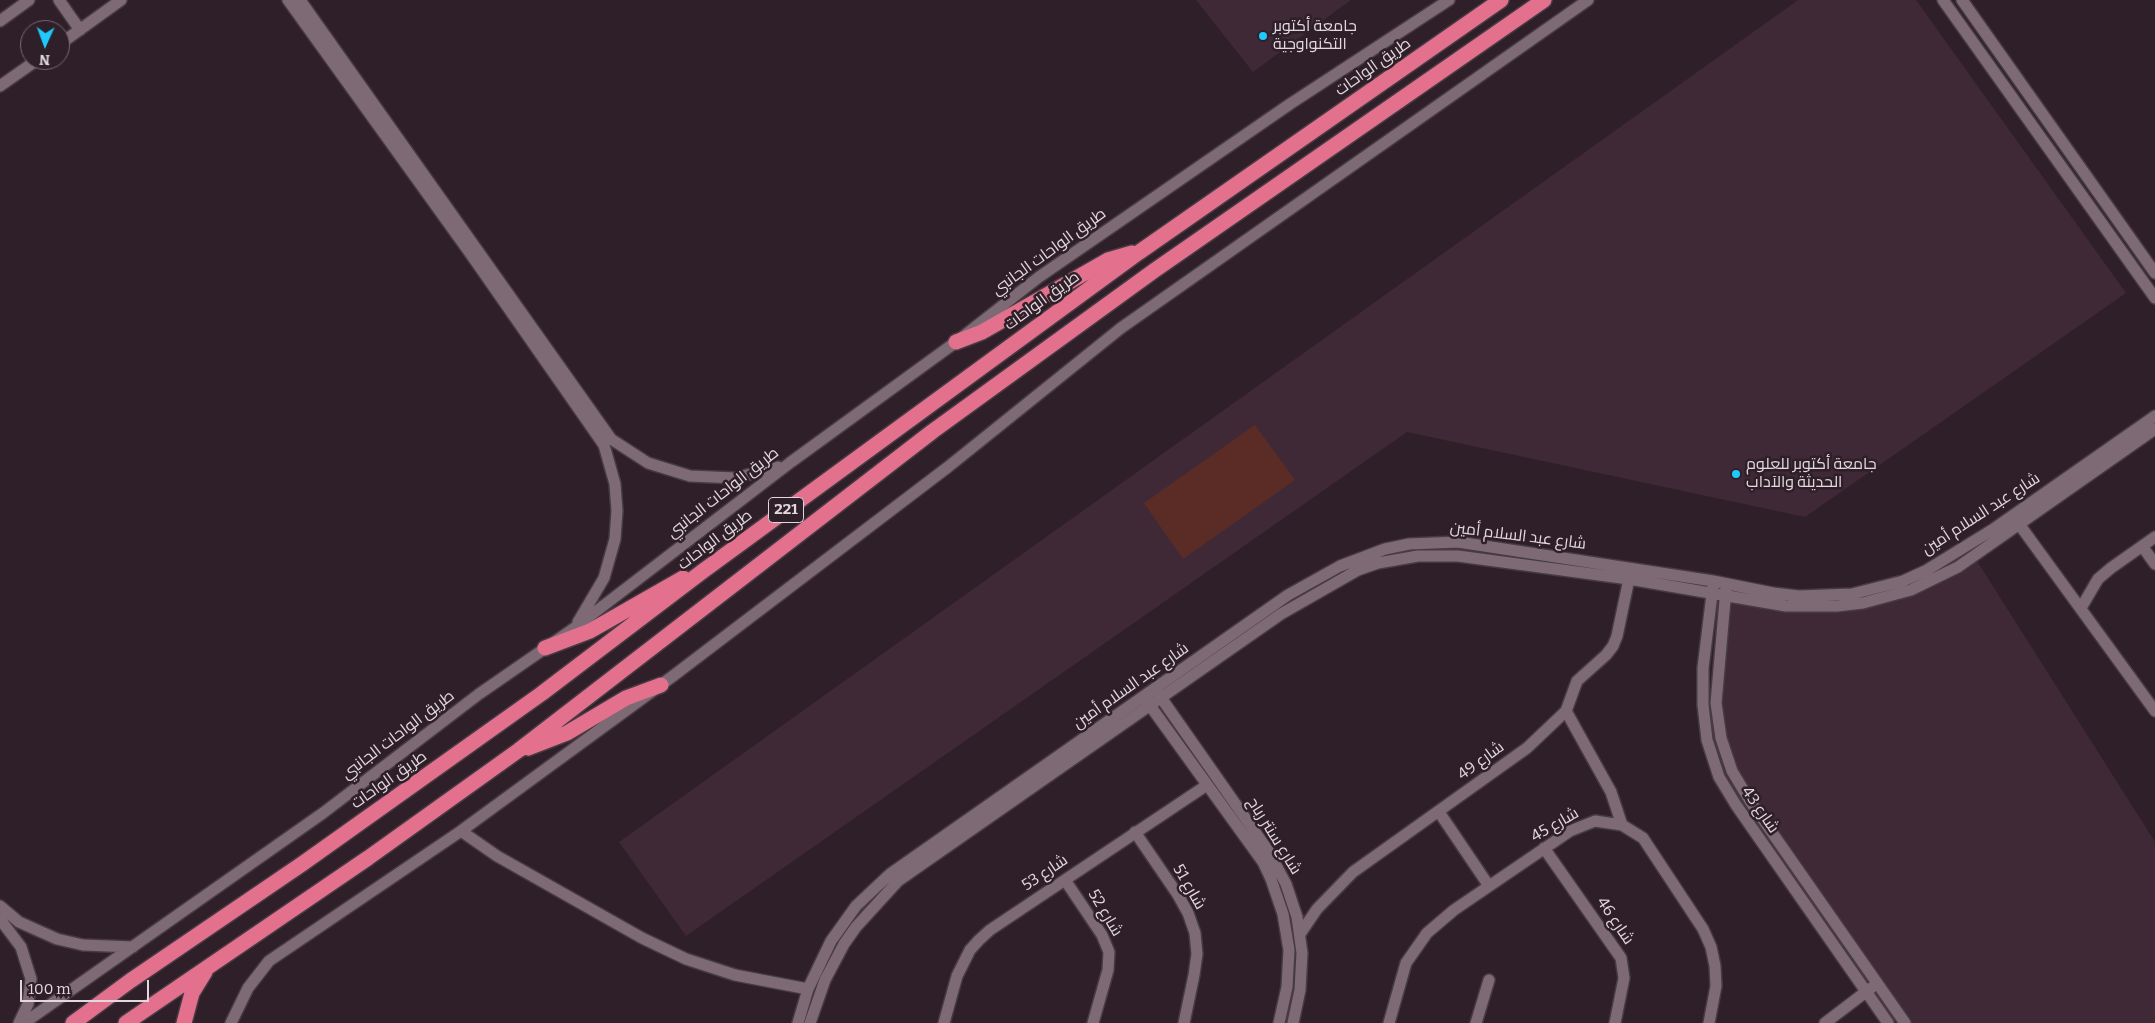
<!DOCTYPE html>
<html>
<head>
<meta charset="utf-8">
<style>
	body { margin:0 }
	#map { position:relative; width:2155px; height:1023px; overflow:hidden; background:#2f1f28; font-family:Bitter,serif }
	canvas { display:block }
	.north { position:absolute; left:20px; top:20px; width:50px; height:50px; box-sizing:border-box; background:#2f1f28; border:1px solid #776971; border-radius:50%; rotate:182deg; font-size:14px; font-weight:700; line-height:20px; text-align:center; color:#e3d8de }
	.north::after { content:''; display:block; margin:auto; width:18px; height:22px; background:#1fc9fd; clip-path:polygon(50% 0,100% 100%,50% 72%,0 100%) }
	.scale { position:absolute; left:20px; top:980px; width:129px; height:22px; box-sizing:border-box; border:2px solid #e3d8de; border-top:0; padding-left:6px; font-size:15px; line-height:18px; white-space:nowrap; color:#e3d8de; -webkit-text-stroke:4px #2f1f28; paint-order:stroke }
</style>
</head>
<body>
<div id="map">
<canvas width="2155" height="1023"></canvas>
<div class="north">N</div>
<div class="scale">100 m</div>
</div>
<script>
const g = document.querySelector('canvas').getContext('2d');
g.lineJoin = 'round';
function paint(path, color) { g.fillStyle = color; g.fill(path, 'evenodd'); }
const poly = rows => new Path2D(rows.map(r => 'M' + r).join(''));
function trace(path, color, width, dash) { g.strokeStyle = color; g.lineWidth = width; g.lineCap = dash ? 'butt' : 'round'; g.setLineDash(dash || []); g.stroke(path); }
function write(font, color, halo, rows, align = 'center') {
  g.font = font + ' Bitter,Cairo,serif'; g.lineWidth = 5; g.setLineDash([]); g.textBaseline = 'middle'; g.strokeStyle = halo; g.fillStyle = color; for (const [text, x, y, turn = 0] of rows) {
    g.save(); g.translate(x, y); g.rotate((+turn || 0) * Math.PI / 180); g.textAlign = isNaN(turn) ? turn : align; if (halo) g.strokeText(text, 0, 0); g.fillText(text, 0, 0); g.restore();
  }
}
const built = poly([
	[1196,0,1351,0,1253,72],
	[1798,0,1916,0,2126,293,1805,517,1407,432,686,936,619,842],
	[1970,550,2155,842,2155,1023,1897,1023,1734,790,1721,761,1713,731,1710,700,1719,589,1795,601,1833,602,1873,596]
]);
const green = poly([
	[1255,425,1295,480,1183,559,1144,503]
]);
const minor = poly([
	[59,0,80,30],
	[288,0,470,253,604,445,615,484,617,511,615,539,604,578,578,622],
	[300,0,611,439,648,463,690,476,735,478,778,467],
	[1943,0,2155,298],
	[1962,0,2155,273],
	[0,21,29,0],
	[60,44,121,0],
	[0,86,37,60],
	[2019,524,2155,711],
	[2142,546,2155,564],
	[1713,586,1703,668,1703,705,1707,740,1719,777,1736,805,1888,1023],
	[1726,589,1716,703,1721,738,1732,771,1750,801,1905,1023],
	[2081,608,2098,579,2111,568,2155,537],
	[1157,692,1269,852,1286,884,1297,917,1302,953,1300,990,1293,1023],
	[1146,700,1263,862,1271,879,1283,914,1289,950,1287,987,1279,1023],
	[1566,711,1611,792,1622,825],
	[1439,812,1489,886],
	[461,831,497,856,642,938,686,959,735,975,808,989],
	[1135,832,1178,895,1188,913,1195,933,1197,954,1194,975,1184,1023],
	[1544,848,1621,958,1624,978,1615,1023],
	[1065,880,1102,935,1109,952,1108,970,1093,1023],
	[0,906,19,922,57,939,83,945,133,947],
	[0,919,21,947,31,979,28,1004,19,1023],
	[1300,934,1317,909,1353,872,1527,748,1566,711,1577,681,1606,655,1613,646,1617,636,1629,579],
	[24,1023,323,813,479,694,573,629,791,462,956,342,1039,277,1290,104,1449,0],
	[231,1023,248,988,269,961,461,831,673,676,948,467,1121,328,1588,0],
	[798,1023,808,989,831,941,856,906,890,874,1288,595,1340,566,1385,549,1409,544,1458,542,1713,581,1773,593,1799,596,1852,594,1903,581,1927,570,1992,530,2155,416],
	[810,1023,825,980,844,944,856,927,898,881,1281,614,1358,570,1378,563,1418,556,1458,556,1629,579,1786,606,1837,606,1863,603,1911,590,1958,567,2155,429],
	[944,1023,957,976,970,950,979,940,990,930,1207,785],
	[1389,1023,1406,963,1427,933,1454,910,1570,831,1595,821,1622,825,1643,838,1703,929,1711,947,1715,966,1716,986,1709,1023],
	[1476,1023,1489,980],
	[1825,1023,1871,988]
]);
const highway = poly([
	[956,342,982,332,1108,260,1132,253],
	[545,648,590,631,683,578],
	[528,748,567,733,626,698,661,685],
	[73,1023,130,981,302,864,541,694,703,571,1138,253,1501,0],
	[126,1023,368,858,519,750,933,431,1155,270,1544,0],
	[184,1023,192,993,205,972]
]);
const markers = [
	[1263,36,5,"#1fc9fd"],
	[1736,474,5,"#1fc9fd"]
];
const shields = [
	[786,510,35]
];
const shieldNames = [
	["221",786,510]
];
const poiNames = [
	["جامعة أكتوبر",1273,27],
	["التكنواوجية",1273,45],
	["جامعة أكتوبر للعلوم",1746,465],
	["الحديثة والآداب",1746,483]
];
const streetNames = [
	["طريق الواحات",1373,67,-35],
	["طريق الواحات الجانبي",1049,252,-36],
	["طريق الواحات",1042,301,-36],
	["طريق الواحات الجانبي",723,493,-38],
	["شارع عبد السلام أمين",1981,514,-33],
	["شارع عبد السلام أمين",1518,536,7],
	["طريق الواحات",715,540,-37],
	["شارع عبد السلام أمين",1131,686,-35],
	["طريق الواحات الجانبي",398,735,-37],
	["شارع 49",1481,761,-36],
	["طريق الواحات",389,780,-35],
	["شارع 43",1760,810,55],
	["شارع 45",1555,825,-30],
	["شارع سنتر رباح",1274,836,58],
	["شارع 53",1045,873,-34],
	["شارع 51",1189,887,60],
	["شارع 52",1105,913,59],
	["شارع 46",1615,921,56]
];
paint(built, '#3f2936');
paint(green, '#5a2c25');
trace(minor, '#473a42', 14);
trace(highway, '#473a42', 18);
trace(minor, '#7d6a75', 11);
trace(highway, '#e3718d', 15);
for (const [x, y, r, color] of markers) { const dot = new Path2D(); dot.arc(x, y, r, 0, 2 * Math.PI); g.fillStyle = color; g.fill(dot); trace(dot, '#2f1f28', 2); }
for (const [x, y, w] of shields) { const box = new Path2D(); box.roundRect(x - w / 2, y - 12.5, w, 25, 4); g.fillStyle = '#2f1f28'; g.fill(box); trace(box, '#e3d8de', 1); }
write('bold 15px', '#e3d8de', null, shieldNames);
write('16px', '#e3d8de', '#2f1f28', poiNames, 'left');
write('16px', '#e3d8de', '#2f1f28', streetNames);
</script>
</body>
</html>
